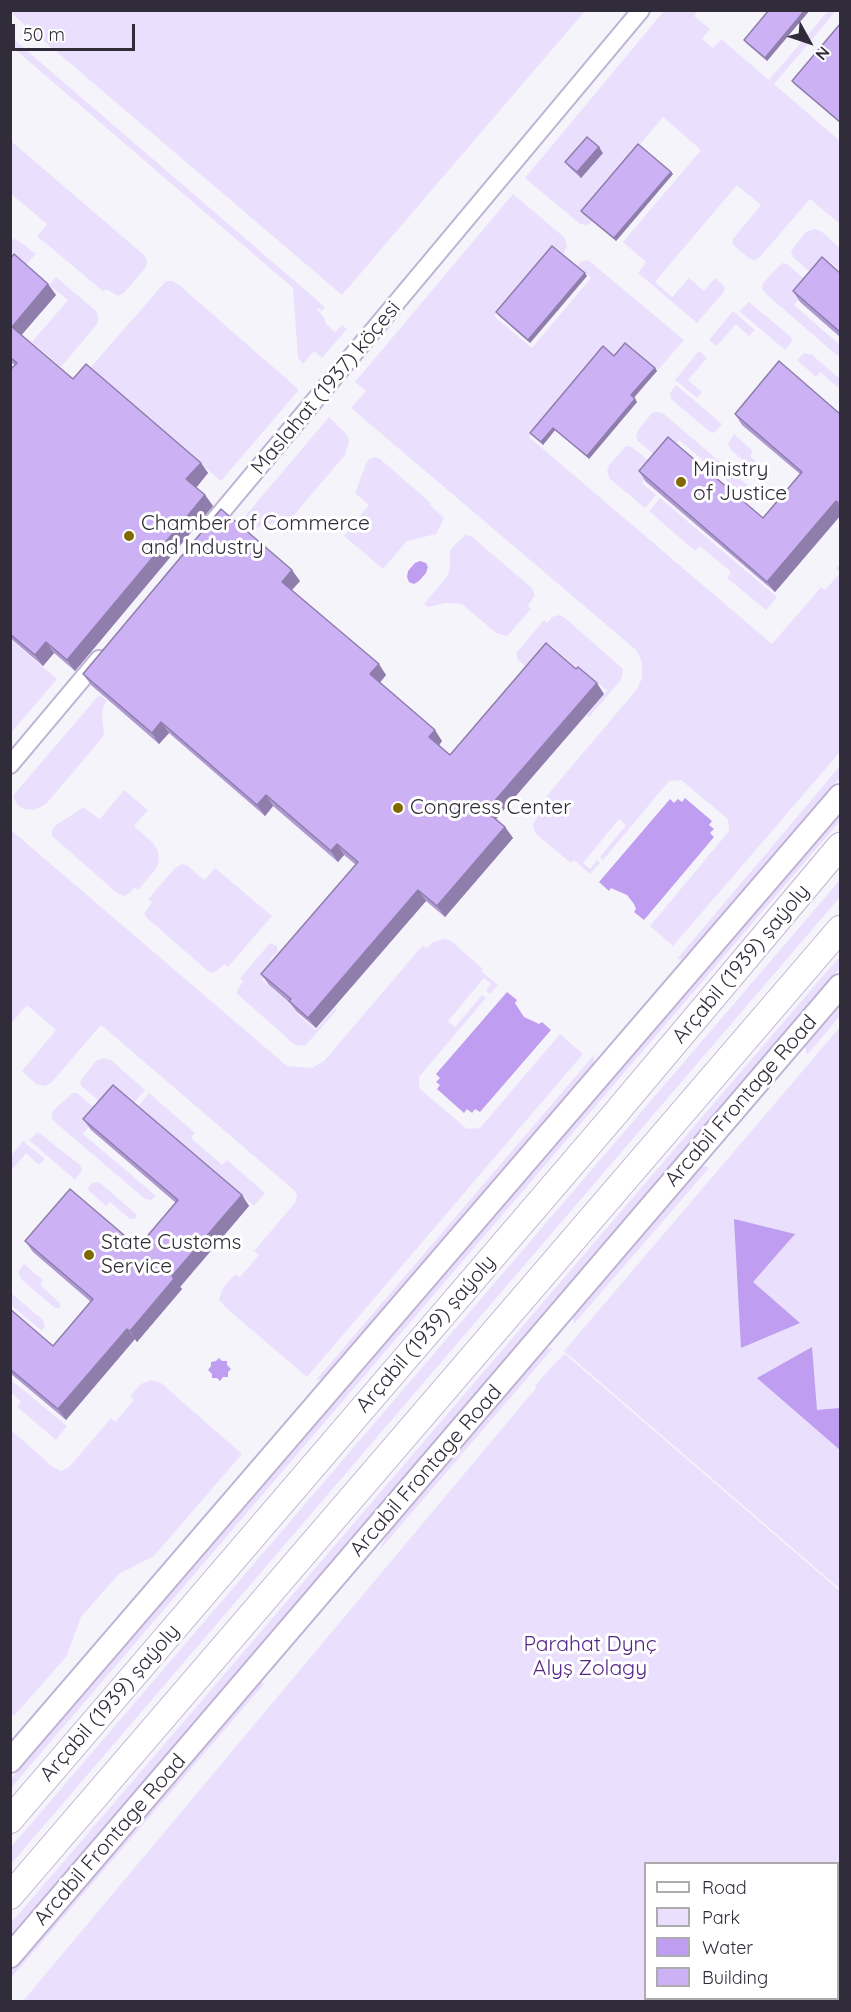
<!DOCTYPE html>
<html>
<head>
<meta charset="utf-8">
<style>
	body { margin:0 }
	#map { position:relative; width:851px; height:2012px; overflow:hidden; background:#f6f4fb; font-family:Quicksand,sans-serif }
	canvas { display:block }
	.frame { position:absolute; inset:0; border:12px solid #312c39; pointer-events:none }
	.legend { position:absolute; left:644px; top:1862px; width:195px; height:138px; box-sizing:border-box; background:#fff; border:2px solid #adabb0; margin:0; padding:8px 10px; list-style:none; font-size:18px; color:#312c39 }
	.legend li { display:flex; align-items:center; gap:12px; height:30px }
	.legend b { width:30px; border:2px solid #adabb0 }
	.north { position:absolute; left:779px; top:12px; width:60px; height:60px; -webkit-text-stroke:4px #fff; paint-order:stroke; rotate:130deg; font-size:16px; font-weight:700; line-height:24px; text-align:center; color:#312c39 }
	.north::after { content:''; display:block; margin:auto; width:21px; height:27px; background:#312c39; clip-path:polygon(50% 0,100% 100%,50% 72%,0 100%) }
	.scale { position:absolute; left:12px; top:24px; width:123px; height:27px; box-sizing:border-box; border:3px solid #312c39; border-top:0; padding-left:8px; font-size:18px; line-height:21px; white-space:nowrap; color:#312c39; -webkit-text-stroke:4px #fff; paint-order:stroke }
</style>
</head>
<body>
<div id="map">
<canvas width="851" height="2012"></canvas>
<div class="frame"></div>
<ul class="legend">
<li><b style="height:8px;background:#fff"></b>Road</li>
<li><b style="height:16px;background:#eae0fd"></b>Park</li>
<li><b style="height:16px;background:#bf9df0"></b>Water</li>
<li><b style="height:16px;background:#ccb2f5"></b>Building</li>
</ul>
<div class="north">N</div>
<div class="scale">50 m</div>
</div>
<script>
const g = document.querySelector('canvas').getContext('2d');
g.lineJoin = 'round';
function paint(path, color) { g.fillStyle = color; g.fill(path, 'evenodd'); }
const poly = rows => new Path2D(rows.map(r => 'M' + r).join(''));
function trace(path, color, width, dash) { g.strokeStyle = color; g.lineWidth = width; g.lineCap = dash ? 'butt' : 'round'; g.setLineDash(dash || []); g.stroke(path); }
function write(font, color, halo, rows, align = 'center') {
  g.font = font + ' Quicksand,sans-serif'; g.lineWidth = 6; g.setLineDash([]); g.textBaseline = 'middle'; g.strokeStyle = halo; g.fillStyle = color; for (const [text, x, y, turn = 0] of rows) {
    g.save(); g.translate(x, y); g.rotate((+turn || 0) * Math.PI / 180); g.textAlign = isNaN(turn) ? turn : align; if (halo) g.strokeText(text, 0, 0); g.fillText(text, 0, 0); g.restore();
  }
}
const green = poly([
	[11,10,585,10,585,11,342,295,11,13],
	[664,11,698,11,694,16,710,29,702,39,713,48,721,39,769,80,828,11,836,11,774,84,840,141,840,224,810,199,760,257,755,260,750,259,733,245,732,240,761,205,737,185,655,282,672,297,689,278,704,291,715,278,723,285,725,289,723,293,697,323,638,273,646,262,623,242,701,150,663,117,582,213,592,222,588,225,580,224,525,178],
	[11,37,325,307,322,311,319,308,317,310,324,317,325,323,335,332,342,325,347,329,322,358,314,351,303,364,298,358,293,288,11,46],
	[11,141,144,255,147,261,146,267,124,293,118,296,106,289,104,292,37,236,47,224,11,194],
	[513,194,564,237,567,246,563,255,553,247,494,316,532,348,591,278,577,266,580,262,588,260,684,340,658,370,627,344,616,357,604,348,529,437,772,644,821,587,825,590,840,573,836,568,840,563,840,752,673,946,650,926,729,831,728,819,681,780,669,781,603,860,600,857,626,825,619,819,583,863,590,869,597,860,600,863,590,874,574,860,571,863,538,836,534,830,533,824,542,809,539,805,637,689,642,678,642,662,636,650,351,408,366,391,355,382],
	[814,229,821,231,840,248,840,271,830,262,819,274,813,275,793,257,791,252,794,247,806,232],
	[16,239,36,254,26,265,11,252,11,240],
	[782,263,787,264,807,281,807,288,794,305,840,345,840,358,766,294,762,289,763,283],
	[56,277,96,311,99,318,97,324,61,367,32,342,68,300,49,285],
	[166,281,172,281,178,284,297,388,298,391,221,481,90,368],
	[749,302,790,336,792,339,791,343,785,350,739,311],
	[733,311,755,330,749,336,736,324,717,346,709,340],
	[699,351,707,358,688,380,702,392,697,398,675,380],
	[804,353,812,355,840,379,840,389,820,372,816,377,797,360],
	[676,385,722,424,716,431,713,433,709,431,671,399,670,393],
	[658,412,664,414,753,490,755,496,752,502,679,440,665,457,658,458,637,440,636,435,639,429,652,413],
	[329,417,347,435,349,442,345,455,289,521,268,524,259,527,253,531,241,521],
	[734,434,753,451,750,456,770,473,771,475,769,479,765,479,731,450,728,443],
	[626,446,632,447,653,464,653,470,642,483,656,495,645,508,610,479,607,472,609,465],
	[375,457,380,459,431,503,430,505,444,518,436,534,407,541,383,569,344,536,369,505,355,493,366,464,369,459],
	[660,498,777,597,766,610,727,578,731,572,700,546,695,551,649,511],
	[465,535,471,536,532,588,535,595,528,606,531,609,507,636,496,633,462,604,445,603,428,607,424,604,448,575,450,567,450,550],
	[559,615,565,618,623,669,621,680,589,717,587,715,607,691,583,670,581,672,549,644,527,668,517,659,517,652,544,620,547,623,552,617],
	[11,640,57,679,11,733],
	[99,695,107,701,103,707,102,717,104,734,102,738,46,804,34,810,24,809,18,806,13,797,16,792],
	[840,766,840,778,687,959,677,959],
	[124,790,148,810,134,826,153,843,158,851,159,860,156,869,138,890,135,887,129,893,124,896,117,893,52,836,52,830,56,825,81,809,84,808,100,819],
	[840,812,840,821,11,1788,11,1779],
	[11,830,287,1066,312,1068,324,1061,423,945,427,948,433,942,445,939,451,941,483,969,481,971,498,985,490,994,486,991,491,984,484,978,448,1021,455,1027,482,995,486,998,419,1077,419,1088,467,1129,480,1128,560,1034,583,1054,307,1377,225,1307,219,1299,223,1288,235,1274,240,1277,259,1255,254,1251,295,1203,297,1196,295,1191,101,1025,51,1083,44,1086,36,1084,22,1071,56,1030,27,1005,11,1024],
	[182,864,188,866,204,880,215,868,272,916,228,967,224,964,214,973,209,972,147,918,144,914,152,902,148,899,175,868],
	[840,880,840,897,11,1864,11,1847],
	[270,943,277,946,278,951,270,960,275,964,262,980,298,1010,296,1013,316,1030,335,1008,337,1010,305,1046,295,1045,236,993,243,981,240,978],
	[840,956,840,968,11,1935,11,1923],
	[840,1005,840,1016,807,1055,805,1046],
	[840,1027,840,1589,564,1351],
	[594,1055,594,1066,326,1378,316,1380],
	[104,1058,111,1060,145,1090,134,1103,103,1104,82,1087,80,1082,84,1076,96,1061],
	[72,1093,77,1093,98,1111,97,1117,83,1134,156,1196,151,1200,145,1199,56,1123,52,1118,52,1112],
	[149,1093,195,1133,191,1138,222,1165,227,1160,265,1193,254,1206,138,1106],
	[38,1132,80,1165,82,1169,81,1172,75,1180,29,1140],
	[23,1141,45,1159,39,1165,26,1153,11,1171,11,1156],
	[705,1166,709,1168,574,1324,573,1319,576,1313,699,1169],
	[99,1182,135,1213,137,1215,135,1219,130,1219,110,1202,106,1206,87,1189,92,1183],
	[24,1264,43,1280,40,1285,61,1304,59,1308,55,1308,21,1279,18,1272],
	[10,1292,43,1320,45,1326,42,1331,11,1305],
	[548,1348,553,1348,378,1552,390,1530,543,1352],
	[565,1354,840,1591,840,2001,23,2001,536,1388,535,1386,553,1365],
	[646,1864,838,1864,838,1998,646,1998],
	[10,1379,67,1426,56,1440,17,1407,21,1402,11,1392],
	[151,1380,161,1383,242,1454,154,1556,119,1574,81,1617,66,1657,14,1716,10,1713,11,1430,53,1467,61,1471,69,1467,111,1418,115,1422,134,1400,130,1396,141,1384],
	[260,1681,264,1684,11,1978,11,1971]
]);
const water = poly([
	[420,561,426,563,428,567,426,573,419,581,414,584,409,582,407,577,408,571,415,563],
	[685,798,712,821,709,825,714,829,710,833,714,837,644,920,634,912,636,909,634,904,627,895,611,888,609,891,599,882,670,799,674,803,678,799,682,802],
	[507,992,517,1000,515,1003,524,1017,539,1024,542,1022,551,1030,480,1112,475,1109,472,1113,467,1109,464,1113,437,1089,440,1085,436,1082,440,1078,436,1074],
	[734,1219,795,1234,753,1282,800,1323,741,1348],
	[812,1347,817,1410,840,1408,840,1450,757,1378],
	[219,1358,222,1361,227,1361,227,1365,231,1369,228,1372,228,1377,223,1377,220,1381,217,1378,212,1378,212,1374,208,1370,211,1366,211,1362,216,1361]
]);
const street = poly([
	[209,527,641,10],
	[10,765,99,659]
]);
const secondary = poly([
	[10,1761,840,796],
	[10,1956,840,986]
]);
const primary = poly([
	[10,1820,615,1114,840,846],
	[10,1896,840,929]
]);
const wall = poly([
	[769,10,810,10,767,61,746,43,744,40],
	[840,24,840,123,794,84,792,81],
	[603,153,581,178,569,167,565,162],
	[671,172,673,174,616,241,583,214,581,211],
	[10,259,48,284,56,295,21,335,73,379,201,463,208,473,196,488,205,495,213,506,75,671,54,653,43,666,10,638,10,370,15,365,10,362],
	[840,273,840,337,800,302,793,291],
	[587,276,530,343,498,315,496,312],
	[614,356,655,368,657,371,634,398,637,402,589,459,555,430,543,445,532,435,530,433],
	[735,414,840,414,840,516,775,592,646,482,639,471,763,518,800,474,742,425],
	[300,581,292,590,386,675,380,682,442,741,439,745,450,755,604,694,496,819,505,827,513,838,445,917,426,901,316,1028,297,1012,290,1003,269,985,261,974,356,865,344,855,338,862,273,806,265,816,169,733,159,744,91,685,83,674],
	[83,1119,242,1195,249,1206,180,1287,182,1289,137,1342,135,1339,66,1420,10,1373,10,1309,53,1346,91,1302,33,1252,25,1241,138,1247,176,1203,91,1130]
]);
const shadedWall = poly([
	[805,10,810,10,767,61,765,58],
	[599,147,603,153,581,178,577,172],
	[671,172,673,174,616,241,614,238],
	[585,273,587,276,530,343,528,340],
	[48,284,56,295,19,338,12,327],
	[655,368,657,371,633,398,631,395],
	[635,399,637,402,589,459,587,456],
	[553,428,555,430,543,445,541,442],
	[201,463,208,473,194,490,186,479],
	[205,495,213,506,75,671,67,660],
	[836,501,840,507,840,516,775,592,767,582],
	[292,570,300,581,290,592,282,582],
	[46,642,54,653,43,666,35,655],
	[379,664,386,675,378,685,370,674],
	[597,683,604,694,494,821,486,811],
	[161,722,169,733,159,744,152,733],
	[435,730,442,741,437,748,429,737],
	[266,795,273,806,265,816,257,805],
	[505,827,513,838,445,917,437,906],
	[337,844,344,855,338,862,331,851],
	[418,890,426,901,316,1028,308,1018],
	[242,1195,249,1206,180,1287,182,1289,137,1342,130,1331,172,1276],
	[127,1329,135,1339,66,1420,58,1409]
]);
const building = poly([
	[769,10,805,10,765,58,744,40,769,10],
	[840,24,840,122,792,81,840,24],
	[587,137,599,147,577,172,565,162,587,137],
	[638,144,671,172,614,238,581,211,638,144],
	[552,246,585,273,528,340,496,312,552,246],
	[14,254,48,284,12,327,73,379,86,364,201,463,186,479,205,495,67,660,46,642,35,655,10,634,10,370,17,363,10,357,10,259,14,254],
	[822,257,840,273,840,332,793,291,822,257],
	[625,343,655,368,631,395,635,399,587,456,553,428,541,442,530,433,603,346,614,356,625,343],
	[779,361,840,414,840,501,839,503,836,501,767,582,639,471,668,437,763,518,802,472,735,414,779,361],
	[221,509,292,570,282,582,379,664,370,674,435,730,429,737,450,755,546,643,576,669,578,667,597,683,486,811,505,827,437,906,418,890,308,1018,289,1001,291,999,261,974,358,862,337,844,331,851,266,795,257,805,161,722,152,733,83,674,221,509],
	[113,1085,242,1195,172,1276,174,1279,130,1331,127,1329,58,1409,10,1369,10,1309,53,1346,93,1299,25,1241,70,1189,138,1247,178,1200,83,1119,113,1085]
]);
const markers = [
	[681,482,6,"#816800"],
	[129,536,6,"#816800"],
	[398,808,6,"#816800"],
	[89,1255,6,"#816800"]
];
const streetNames = [
	["Maslahat (1937) köçesi",326,388,-50],
	["Arçabil (1939) şaýoly",741,964,-50],
	["Arcabil Frontage Road",741,1101,-49],
	["Arçabil (1939) şaýoly",426,1334,-49],
	["Arcabil Frontage Road",426,1471,-49],
	["Arçabil (1939) şaýoly",110,1703,-49],
	["Arcabil Frontage Road",110,1840,-49]
];
const poiNames = [
	["Ministry",693,470],
	["of Justice",693,494],
	["Chamber of Commerce",141,524],
	["and Industry",141,548],
	["Congress Center",410,808],
	["State Customs",101,1243],
	["Service",101,1267]
];
const parkNames = [
	["Parahat Dynç",590,1645],
	["Alyş Zolagy",590,1669]
];
paint(green, '#eae0fd');
paint(water, '#bf9df0');
trace(street, '#bfb3d3', 20);
trace(secondary, '#bfb3d3', 26);
trace(primary, '#bfb3d3', 28);
trace(street, '#fff', 16);
trace(secondary, '#fff', 22);
trace(primary, '#fff', 26);
paint(wall, '#af99d3');
paint(shadedWall, '#8f7dac');
paint(building, '#ccb2f5');
trace(building, '#8f7dac', 1.5);
for (const [x, y, r, color] of markers) { const dot = new Path2D(); dot.arc(x, y, r, 0, 2 * Math.PI); g.fillStyle = color; g.fill(dot); trace(dot, '#fff', 2); }
write('21px', '#312c39', '#fff', streetNames);
write('21px', '#312c39', '#fff', poiNames, 'left');
write('21px', '#542685', '#fff', parkNames);
</script>
</body>
</html>
